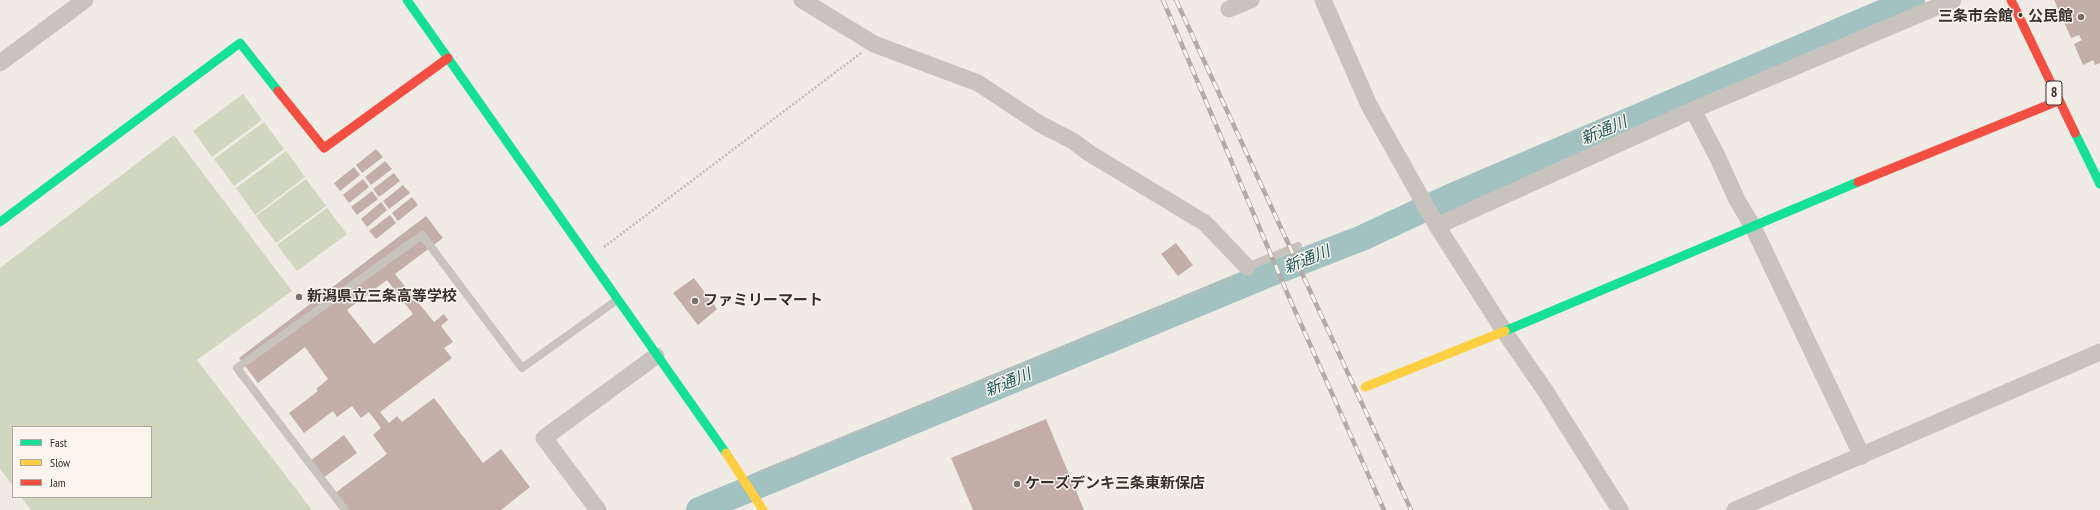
<!DOCTYPE html>
<html>
<head>
<meta charset="utf-8">
<style>
	body { margin:0 }
	#map { position:relative; width:2100px; height:510px; overflow:hidden; background:#f0ebe5; font-family:"PT Sans Narrow",sans-serif }
	canvas { display:block }
	.legend { position:absolute; left:12px; top:426px; width:140px; height:72px; box-sizing:border-box; background:#fbf5ee; border:1px solid #aea6a0; margin:0; padding:5px 7px; list-style:none; font-size:12px; color:#3b302b }
	.legend li { display:flex; align-items:center; gap:8px; height:20px }
	.legend b { width:20px; border:1px solid #aea6a0 }
</style>
</head>
<body>
<div id="map">
<canvas width="2100" height="510"></canvas>
<ul class="legend">
<li><b style="height:5px;background:#16e098"></b>Fast</li>
<li><b style="height:5px;background:#ffcf43"></b>Slow</li>
<li><b style="height:5px;background:#f24e42"></b>Jam</li>
</ul>
</div>
<script>
const g = document.querySelector('canvas').getContext('2d');
g.lineJoin = 'round';
function paint(path, color) { g.fillStyle = color; g.fill(path, 'evenodd'); }
const poly = rows => new Path2D(rows.map(r => 'M' + r).join(''));
function trace(path, color, width, dash) { g.strokeStyle = color; g.lineWidth = width; g.lineCap = dash ? 'butt' : 'round'; g.setLineDash(dash || []); g.stroke(path); }
function write(font, color, halo, rows, align = 'center') {
  g.font = font + ' "PT Sans Narrow","Noto Sans JP",sans-serif'; g.lineWidth = 3; g.setLineDash([]); g.textBaseline = 'middle'; g.strokeStyle = halo; g.fillStyle = color; for (const [text, x, y, turn = 0] of rows) {
    g.save(); g.translate(x, y); g.rotate((+turn || 0) * Math.PI / 180); g.textAlign = isNaN(turn) ? turn : align; if (halo) g.strokeText(text, 0, 0); g.fillText(text, 0, 0); g.restore();
  }
}
const green = poly([
	[243,94,262,120,212,157,193,131],
	[264,122,284,149,234,186,214,159],
	[174,135,292,291,197,360,312,510,31,510,21,497,151,497,151,427,13,427,13,486,0,469,0,268],
	[286,151,305,177,255,215,236,188],
	[306,179,326,206,276,243,256,216],
	[327,208,347,234,297,271,277,245]
]);
const river = poly([
	[699,510,1262,277,1362,238,1450,197,1912,0]
]);
const building = poly([
	[2054,0,2100,0,2100,63,2095,65,2093,60,2083,65,2074,44,2082,40,2079,35,2071,38],
	[376,149,383,157,362,173,356,165],
	[385,161,392,169,371,185,365,177],
	[354,167,360,175,340,191,334,183],
	[394,173,400,181,379,197,373,189],
	[363,179,369,187,349,203,343,195],
	[403,185,410,193,389,209,383,201],
	[372,191,378,199,357,215,351,207],
	[412,197,418,205,398,221,392,213],
	[381,202,387,210,367,227,361,219],
	[390,215,396,223,376,239,369,231],
	[426,216,443,238,395,274,434,322,444,314,448,320,441,326,453,342,444,348,452,358,380,412,389,423,397,416,402,422,434,398,483,463,501,449,530,487,501,510,347,510,334,494,387,454,373,435,381,428,369,412,361,418,352,406,337,417,333,411,304,433,289,413,318,391,316,389,328,379,305,347,258,383,239,358],
	[387,280,413,314,374,344,347,310],
	[1176,243,1193,265,1178,276,1161,254],
	[694,278,717,309,698,325,673,293],
	[1046,419,1084,510,973,510,951,458],
	[344,435,357,453,323,478,310,461]
]);
const path = poly([
	[604,247,861,53],
	[761,471,1225,281,1235,275]
]);
const lane = poly([
	[1247,267,1298,246],
	[345,510,237,368,422,235,522,368,617,300]
]);
const street = poly([
	[802,0,874,44,978,83,1040,124,1073,141,1089,153,1205,223,1247,267],
	[1323,0,1369,105,1437,226,1504,331,1546,392,1620,510],
	[1229,9,1251,0],
	[0,63,85,0],
	[1693,110,1718,158,1737,200,1753,227,1862,456],
	[1437,226,1693,110,1953,0],
	[598,510,544,438,656,356],
	[1735,510,2100,352]
]);
const fast = poly([
	[407,0,726,453],
	[2075,133,2100,184],
	[0,222,240,43,278,91],
	[1505,331,1858,182]
]);
const slow = poly([
	[1365,387,1505,331],
	[726,453,763,510]
]);
const jam = poly([
	[2011,0,2075,133],
	[278,91,324,148,448,58],
	[1858,182,2058,101]
]);
const rail = poly([
	[1163,0,1288,295,1384,510],
	[1176,0,1411,510]
]);
const markers = [
	[2081,17,4,"#7a716c"],
	[299,297,4,"#7a716c"],
	[695,301,4,"#7a716c"],
	[1017,484,4,"#7a716c"]
];
const shields = [
	[2054,93,16]
];
const shieldNames = [
	["8",2054,93]
];
const poiNames = [
	["三条市会館・公民館",2073,17,"right"],
	["新潟県立三条高等学校",307,297],
	["ファミリーマート",703,301],
	["ケーズデンキ三条東新保店",1025,484]
];
const waterNames = [
	["新通川",1604,131,-23],
	["新通川",1307,260,-22],
	["新通川",1008,383,-22]
];
paint(green, '#d1d6bf');
trace(river, '#a1c2c1', 26);
paint(building, '#c3afa7');
trace(path, '#c2bbb6', 2.5, [2, 2]);
trace(lane, '#c9c3be', 8);
trace(street, '#c9c3be', 17);
trace(fast, '#16e098', 9);
trace(slow, '#ffcf43', 9);
trace(jam, '#f24e42', 9);
trace(rail, '#b1aca8', 4.5);
trace(rail, '#fbf5ee', 3, [9]);
for (const [x, y, r, color] of markers) { const dot = new Path2D(); dot.arc(x, y, r, 0, 2 * Math.PI); g.fillStyle = color; g.fill(dot); trace(dot, '#fbf5ee', 1.5); }
for (const [x, y, w] of shields) { const box = new Path2D(); box.roundRect(x - w / 2, y - 12, w, 24, 3); g.fillStyle = '#fbf5ee'; g.fill(box); trace(box, '#3b302b', 1); }
write('bold 14px', '#3b302b', null, shieldNames);
write('bold 15px', '#3b302b', '#fbf5ee', poiNames, 'left');
write('italic 16px', '#1f5a5e', '#fbf5ee', waterNames);
</script>
</body>
</html>
